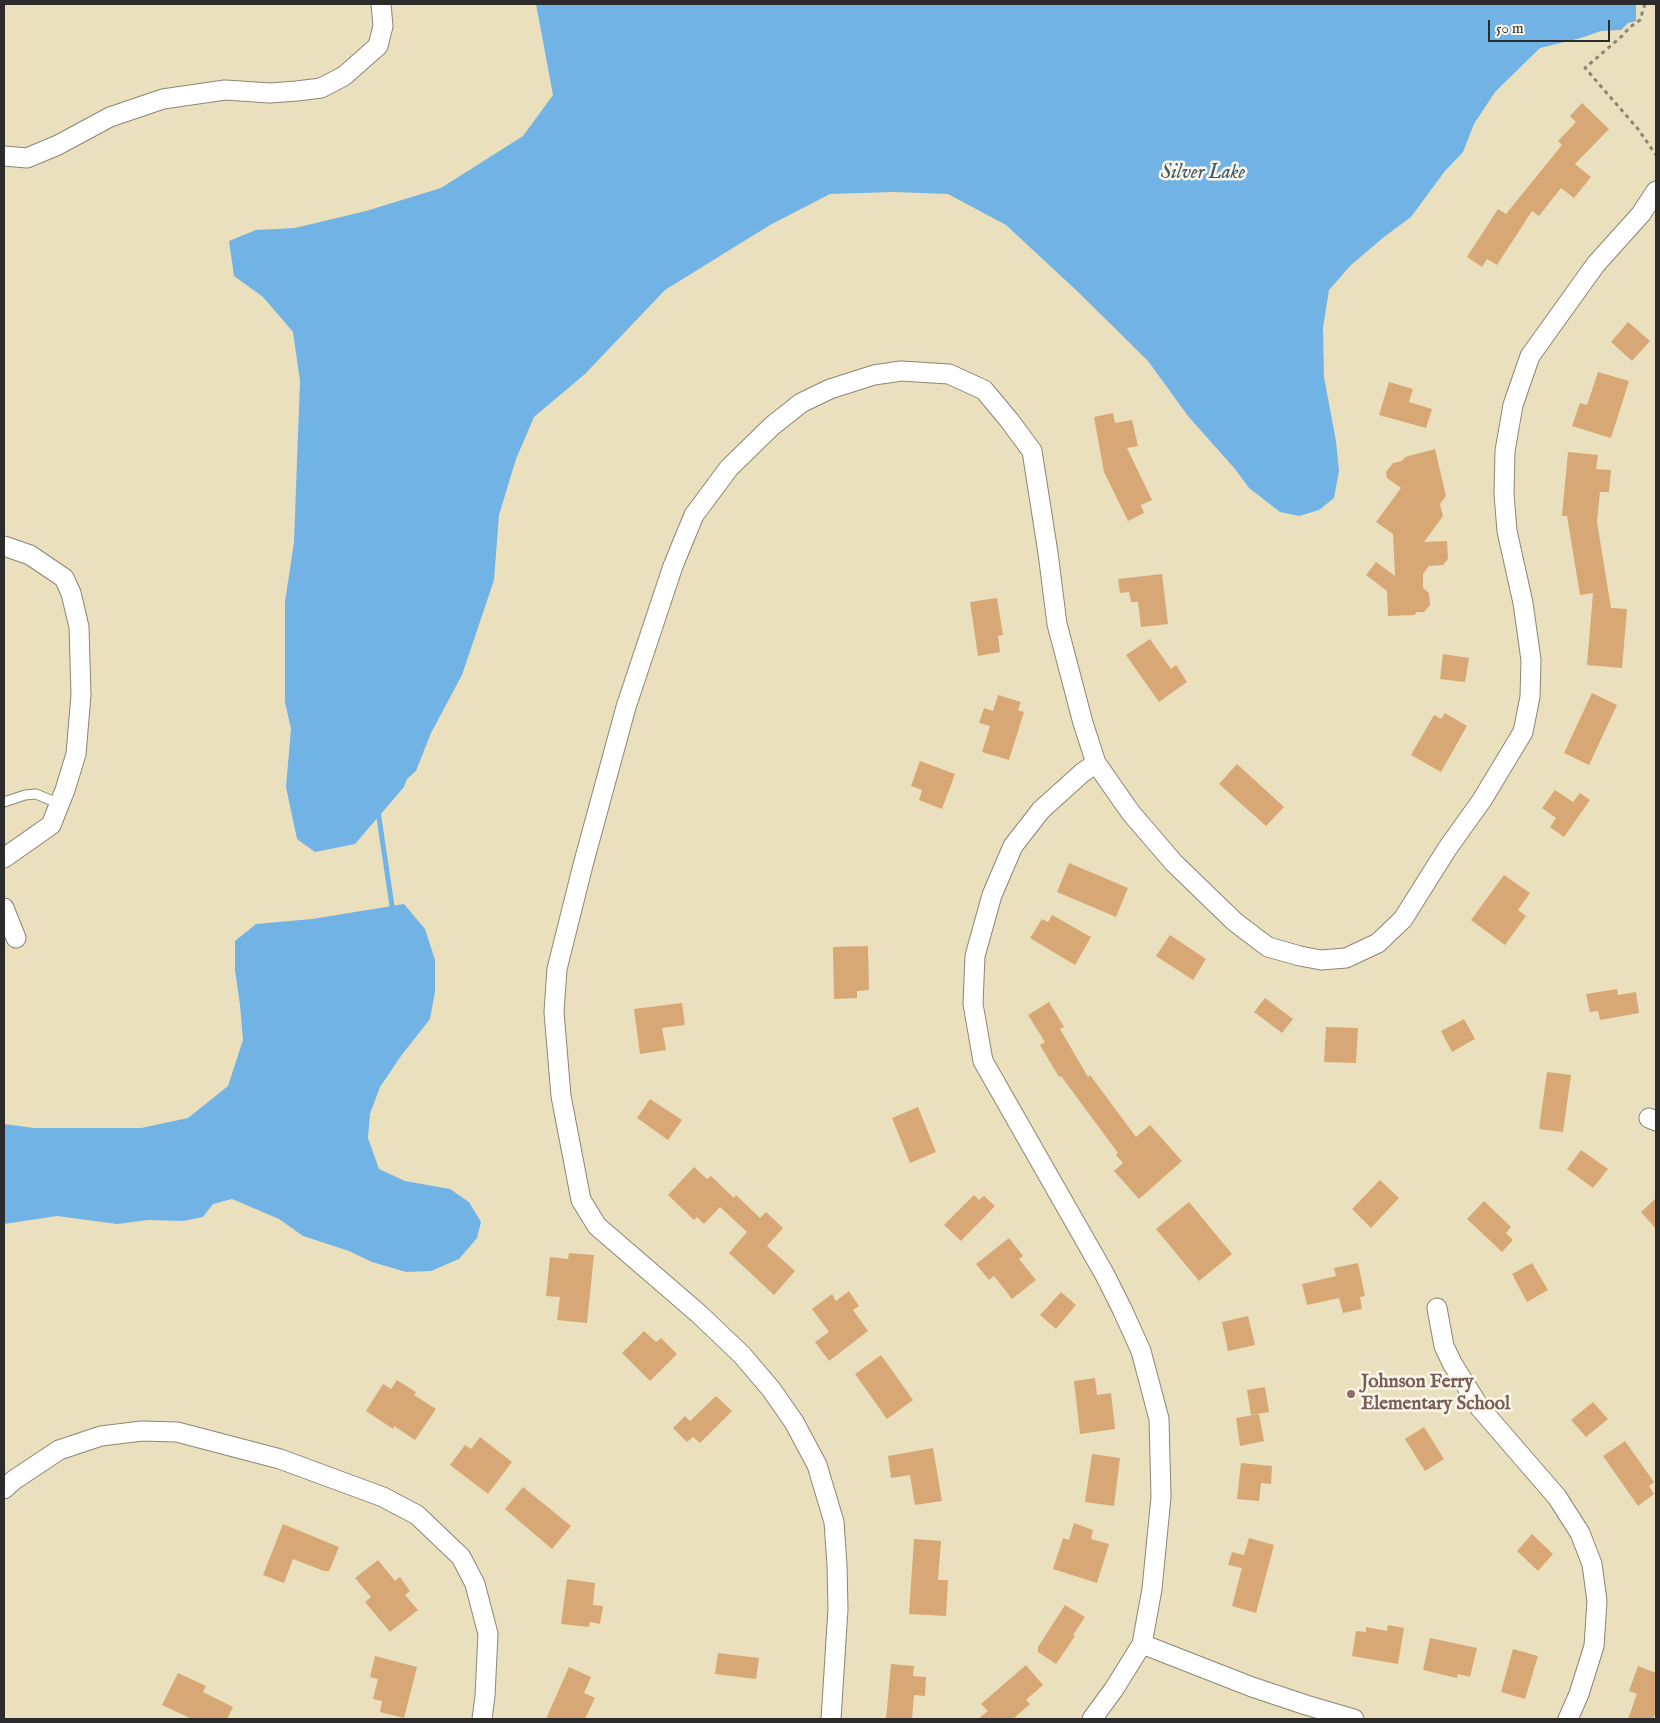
<!DOCTYPE html>
<html>
<head>
<meta charset="utf-8">
<style>
	body { margin:0 }
	#map { position:relative; width:1660px; height:1723px; overflow:hidden; background:#ebe0bd; font-family:"IM FELL English",serif }
	canvas { display:block }
	.frame { position:absolute; inset:0; border:5px solid #2b2b2b; pointer-events:none }
	.scale { position:absolute; left:1488px; top:20px; width:122px; height:22px; box-sizing:border-box; border:2px solid #2b2b2b; border-top:0; padding-left:6px; font-size:15px; line-height:18px; white-space:nowrap; color:#2b2b2b; -webkit-text-stroke:4px #fbf7ec; paint-order:stroke }
</style>
</head>
<body>
<div id="map">
<canvas width="1660" height="1723"></canvas>
<div class="frame"></div>
<div class="scale">50 m</div>
</div>
<script>
const g = document.querySelector('canvas').getContext('2d');
g.lineJoin = 'round';
function paint(path, color) { g.fillStyle = color; g.fill(path, 'evenodd'); }
const poly = rows => new Path2D(rows.map(r => 'M' + r).join(''));
function trace(path, color, width, dash) { g.strokeStyle = color; g.lineWidth = width; g.lineCap = dash ? 'butt' : 'round'; g.setLineDash(dash || []); g.stroke(path); }
function write(font, color, halo, rows, align = 'center') {
  g.font = font + ' "IM FELL English",serif'; g.lineWidth = 5; g.setLineDash([]); g.textBaseline = 'middle'; g.strokeStyle = halo; g.fillStyle = color; for (const [text, x, y, turn = 0] of rows) {
    g.save(); g.translate(x, y); g.rotate((+turn || 0) * Math.PI / 180); g.textAlign = isNaN(turn) ? turn : align; if (halo) g.strokeText(text, 0, 0); g.fillText(text, 0, 0); g.restore();
  }
}
const water = poly([
	[536,4,1636,4,1636,21,1628,23,1621,30,1601,31,1581,38,1540,48,1495,92,1474,124,1463,152,1445,171,1411,217,1384,237,1351,265,1329,290,1323,328,1324,377,1336,441,1339,471,1334,498,1319,510,1299,516,1280,512,1249,488,1235,469,1188,416,1148,361,1076,290,1006,225,948,194,894,192,830,194,770,225,665,290,585,374,534,417,516,459,499,515,494,580,462,675,431,733,416,771,407,779,404,787,355,844,315,852,297,839,286,787,291,729,285,702,285,602,294,542,300,381,293,332,263,297,234,276,229,241,256,230,295,228,366,211,441,188,523,136,553,95],
	[404,904,425,929,435,960,435,992,430,1019,401,1056,380,1087,370,1114,368,1138,379,1169,405,1181,450,1189,469,1202,481,1222,477,1238,459,1259,431,1271,406,1272,372,1262,349,1251,303,1236,279,1219,232,1199,213,1204,203,1217,183,1221,148,1220,117,1224,57,1216,4,1224,4,1124,34,1128,141,1128,188,1118,228,1086,243,1040,240,1005,235,970,235,941,256,924,312,919]
]);
const stream = poly([
	[378,811,392,906]
]);
const building = poly([
	[1582,103,1609,129,1575,164,1591,177,1574,198,1561,188,1539,216,1532,211,1497,265,1487,259,1482,267,1467,257,1498,209,1506,214,1562,145,1558,141,1576,122,1570,116],
	[1628,322,1650,341,1632,361,1611,342],
	[1598,372,1629,381,1611,438,1572,426,1580,403,1587,405],
	[1389,382,1413,389,1409,402,1432,409,1426,428,1379,415],
	[1113,413,1115,423,1132,420,1138,446,1127,448,1152,500,1141,505,1144,513,1128,521,1104,472,1094,417],
	[1435,449,1446,496,1440,504,1443,516,1424,542,1447,541,1448,559,1443,565,1429,566,1423,574,1423,588,1429,593,1430,605,1424,612,1417,612,1414,615,1388,616,1387,591,1366,575,1376,562,1395,576,1393,534,1376,522,1401,488,1387,478,1386,472,1393,463,1402,461,1405,457],
	[1568,452,1598,455,1596,469,1611,470,1609,492,1600,492,1597,522,1611,608,1627,609,1622,668,1587,665,1593,593,1580,595,1567,516,1562,516],
	[1162,574,1168,624,1141,627,1138,602,1131,602,1129,592,1120,593,1118,579],
	[997,598,1003,635,998,636,1000,652,978,656,970,602],
	[1150,639,1171,669,1176,665,1187,682,1159,702,1126,655],
	[1443,654,1469,658,1465,682,1440,679],
	[1592,693,1617,705,1589,765,1564,753],
	[998,695,1021,702,1018,710,1024,712,1009,760,982,752,990,726,979,723,984,708,993,711],
	[1445,713,1467,726,1441,772,1411,755,1434,715,1441,719],
	[920,761,955,774,942,809,919,800,922,790,911,786],
	[1237,764,1284,807,1266,826,1219,784],
	[1555,790,1573,802,1580,793,1590,800,1564,837,1550,827,1556,818,1542,808],
	[1069,863,1128,888,1116,917,1057,892],
	[1504,875,1530,893,1518,910,1526,916,1505,945,1471,920],
	[1052,915,1091,937,1075,965,1030,938,1042,919,1048,922],
	[1170,935,1206,959,1193,980,1156,956],
	[868,946,869,990,857,991,857,998,834,999,833,947],
	[1617,989,1618,995,1636,992,1639,1013,1600,1020,1598,1011,1590,1012,1586,994],
	[1265,998,1293,1019,1282,1033,1254,1012],
	[1049,1002,1064,1027,1060,1029,1088,1077,1090,1075,1136,1137,1150,1125,1182,1161,1139,1199,1114,1171,1123,1163,1116,1155,1118,1153,1061,1076,1059,1077,1040,1045,1045,1042,1028,1015],
	[682,1003,685,1025,662,1028,666,1050,640,1054,634,1009],
	[1464,1019,1475,1039,1452,1052,1441,1031],
	[1326,1027,1358,1028,1356,1063,1324,1062],
	[1547,1072,1571,1075,1563,1132,1539,1129],
	[650,1099,682,1120,668,1140,637,1118],
	[918,1107,936,1152,910,1163,892,1118],
	[1581,1150,1608,1169,1593,1188,1567,1169],
	[694,1167,707,1179,711,1176,734,1198,736,1195,760,1218,766,1212,783,1228,767,1246,795,1271,774,1295,729,1253,747,1232,720,1207,704,1224,697,1217,694,1220,668,1195],
	[1380,1180,1399,1198,1371,1228,1352,1209],
	[974,1195,979,1200,984,1196,995,1206,961,1241,944,1225],
	[1656,1198,1656,1229,1641,1212],
	[1484,1201,1511,1227,1506,1233,1513,1240,1502,1252,1467,1219],
	[1189,1202,1232,1254,1199,1281,1156,1229],
	[1009,1238,1023,1256,1019,1259,1036,1280,1012,1299,994,1276,989,1280,976,1264],
	[569,1253,594,1255,587,1323,557,1320,560,1297,546,1296,550,1257,568,1259],
	[1358,1263,1365,1296,1360,1297,1362,1309,1343,1313,1339,1298,1307,1305,1302,1284,1336,1276,1334,1268],
	[1532,1263,1548,1290,1527,1302,1512,1274],
	[849,1291,859,1306,853,1310,868,1331,829,1361,815,1342,829,1332,812,1309,832,1294,836,1301],
	[1061,1292,1076,1305,1056,1329,1040,1315],
	[1248,1316,1255,1345,1228,1351,1222,1322],
	[644,1331,656,1342,661,1338,677,1354,650,1381,622,1353],
	[881,1355,913,1400,887,1419,855,1374],
	[1095,1378,1097,1395,1111,1393,1115,1429,1080,1434,1074,1381],
	[397,1380,416,1392,414,1395,436,1409,415,1440,394,1426,393,1429,366,1411,383,1384,391,1389],
	[1265,1387,1269,1412,1251,1415,1247,1390],
	[716,1396,732,1411,700,1443,693,1437,687,1442,673,1428,685,1416,690,1421],
	[1593,1402,1608,1419,1586,1437,1571,1420],
	[1259,1414,1264,1441,1240,1446,1236,1418],
	[1424,1427,1444,1459,1425,1471,1405,1439],
	[480,1437,512,1462,488,1494,450,1465,465,1445,471,1449],
	[1625,1441,1654,1482,1649,1486,1654,1494,1638,1506,1603,1456],
	[933,1448,942,1501,915,1505,910,1475,891,1478,888,1456],
	[1092,1454,1120,1458,1114,1506,1085,1502],
	[1241,1463,1272,1466,1271,1484,1261,1483,1259,1501,1237,1499],
	[523,1487,571,1526,552,1549,505,1509],
	[1074,1523,1093,1530,1091,1539,1109,1544,1097,1583,1053,1569,1063,1538,1069,1540],
	[283,1524,339,1547,329,1571,324,1571,293,1559,284,1583,263,1575],
	[1532,1534,1553,1554,1538,1571,1517,1551],
	[1249,1538,1274,1545,1256,1613,1232,1606,1242,1568,1228,1565,1232,1552,1244,1555],
	[914,1539,941,1541,938,1580,948,1580,946,1616,909,1614],
	[378,1560,395,1581,400,1577,410,1591,405,1595,418,1610,390,1632,365,1602,371,1597,355,1578],
	[567,1579,595,1583,593,1605,603,1606,600,1624,590,1622,589,1627,561,1624],
	[1065,1605,1085,1617,1073,1635,1075,1636,1056,1664,1038,1652,1038,1647],
	[1388,1625,1404,1628,1398,1664,1352,1656,1356,1631,1366,1632,1366,1627,1387,1631],
	[1430,1638,1477,1648,1470,1677,1458,1674,1457,1678,1423,1670],
	[1513,1649,1538,1656,1525,1699,1501,1692],
	[718,1653,759,1658,756,1679,715,1674],
	[375,1656,417,1667,404,1718,380,1712,382,1701,373,1699,378,1679,370,1677],
	[891,1664,914,1666,913,1676,926,1677,925,1696,914,1695,912,1719,886,1719],
	[1026,1665,1043,1685,1026,1700,1030,1704,1013,1719,978,1719,988,1711,981,1704],
	[1638,1666,1656,1673,1656,1711,1653,1719,1628,1719,1637,1694,1629,1691],
	[569,1667,591,1677,584,1693,595,1698,585,1719,546,1719],
	[178,1673,206,1686,203,1692,233,1707,227,1719,192,1719,162,1705]
]);
const path = poly([
	[1645,4,1640,20,1630,27,1622,36,1585,68,1638,129,1656,155]
]);
const service = poly([
	[4,802,25,795,36,794,60,804]
]);
const minor = poly([
	[4,156,27,158,58,145,110,117,163,99,225,90,270,93,297,91,321,88,344,76,378,46,383,26,381,4],
	[4,546,30,555,64,578,71,593,79,627,81,695,76,754,65,790,51,825,4,858],
	[4,908,16,938],
	[1649,1118,1656,1121],
	[1437,1308,1444,1346,1452,1363,1480,1408,1557,1497,1580,1533,1592,1564,1597,1601,1594,1646,1579,1694,1568,1719],
	[4,1489,14,1480,59,1450,101,1436,142,1431,177,1432,280,1459,383,1497,417,1515,461,1557,475,1584,488,1634,485,1696,482,1719],
	[1142,1644,1252,1687,1306,1705,1354,1719],
	[831,1719,838,1609,837,1565,834,1522,817,1465,794,1422,771,1389,742,1355,699,1314,597,1226,581,1200,561,1096,554,1012,557,969,583,865,626,707,673,566,694,515,729,468,772,426,801,403,830,389,874,375,901,371,949,374,984,390,1009,420,1032,451,1048,553,1057,624,1083,723,1096,763,1131,813,1174,863,1235,922,1268,947,1300,956,1321,960,1346,958,1378,943,1403,919,1447,849,1482,800,1523,732,1530,697,1531,660,1523,603,1507,531,1504,494,1505,451,1513,405,1530,356,1596,264,1641,214,1656,191],
	[1092,1719,1114,1689,1142,1644,1152,1589,1161,1497,1159,1419,1141,1351,1122,1309,1105,1275,983,1061,973,1004,975,956,992,895,1013,846,1041,810,1082,773,1096,763]
]);
const markers = [
	[1351,1394,5,"#8d6e63"]
];
const educationNames = [
	["Johnson Ferry",1361,1383],
	["Elementary School",1361,1405]
];
const waterNames = [
	["Silver Lake",1203,174]
];
paint(water, '#72b3e6');
trace(stream, '#72b3e6', 5);
paint(building, '#d7a876');
trace(service, '#8b8674', 11);
trace(minor, '#8b8674', 21);
trace(path, '#8b8674', 3, [4, 4]);
trace(service, '#fff', 9);
trace(minor, '#fff', 19);
for (const [x, y, r, color] of markers) { const dot = new Path2D(); dot.arc(x, y, r, 0, 2 * Math.PI); g.fillStyle = color; g.fill(dot); trace(dot, '#fbf7ec', 2); }
write('bold 19px', '#785e54', '#fbf7ec', educationNames, 'left');
write('italic 20px', '#445b6c', '#fbf7ec', waterNames);
</script>
</body>
</html>
